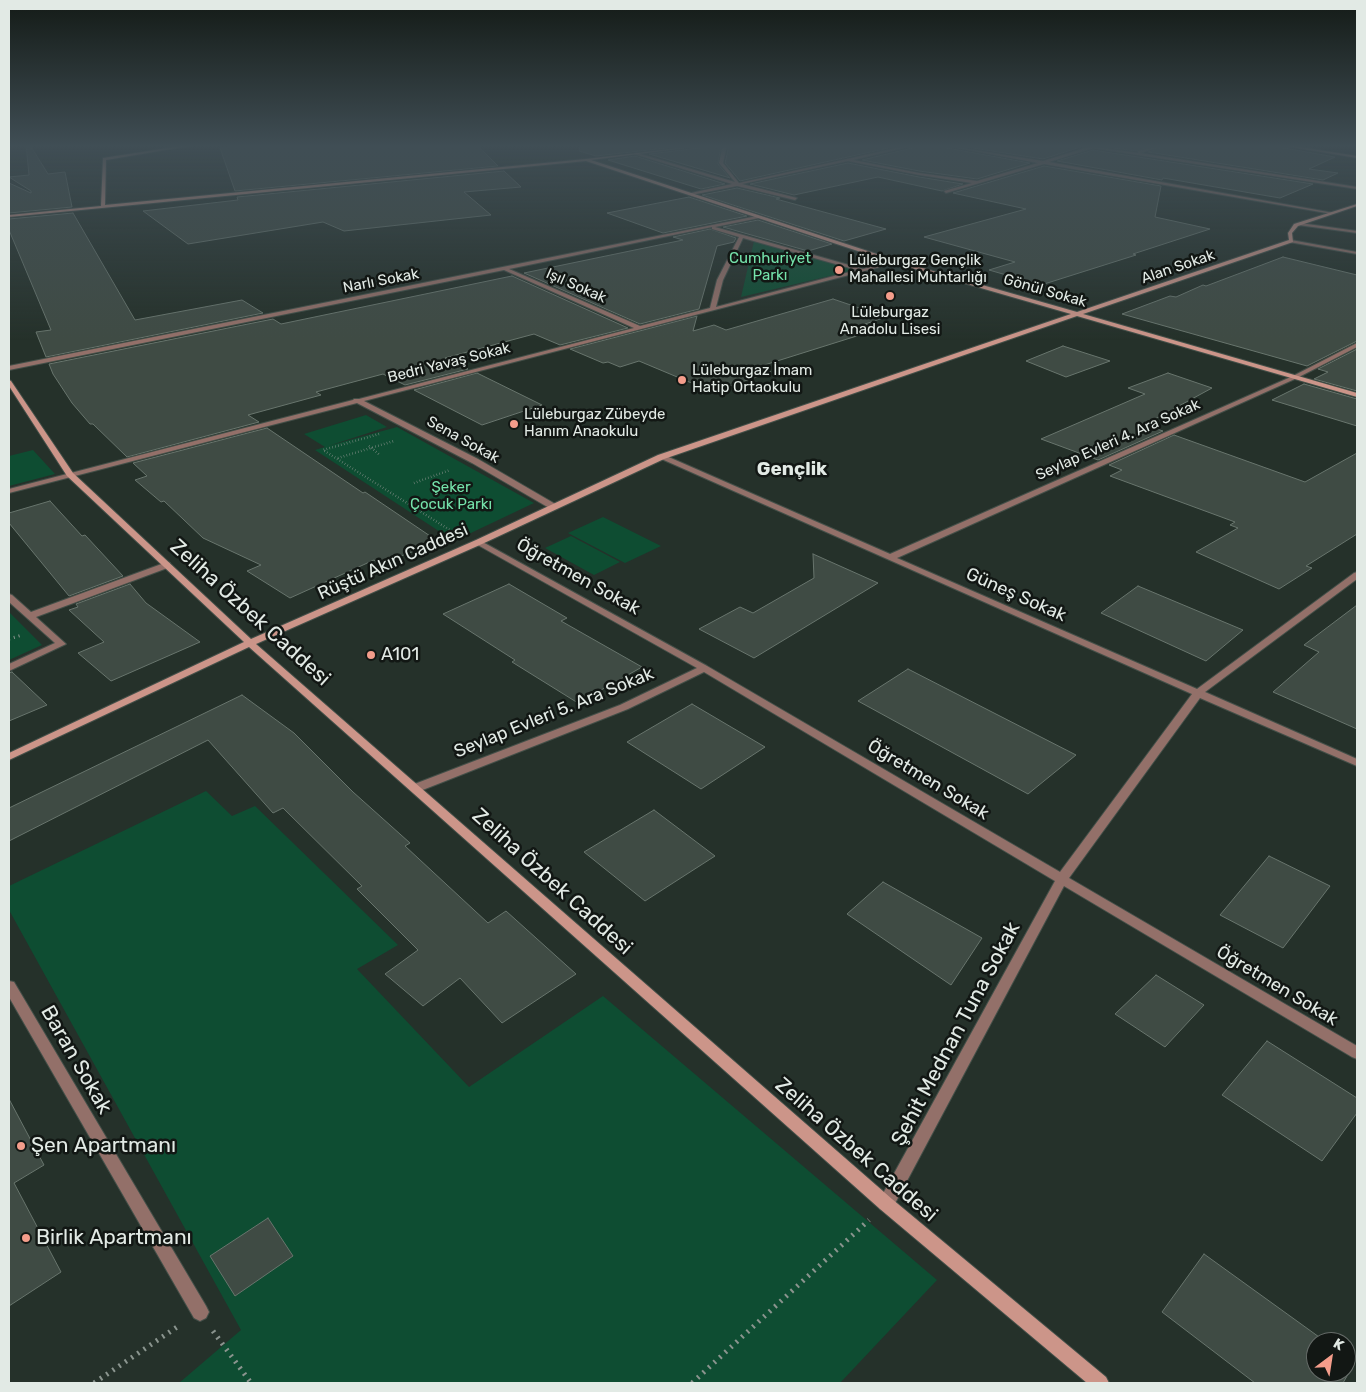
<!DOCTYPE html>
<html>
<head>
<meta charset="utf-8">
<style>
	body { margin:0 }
	#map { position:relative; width:1366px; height:1392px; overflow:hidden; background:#25312a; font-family:Rubik,sans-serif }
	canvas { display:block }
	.frame { position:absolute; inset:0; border:10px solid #e2eae5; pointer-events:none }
	.north { position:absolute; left:1306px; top:1332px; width:50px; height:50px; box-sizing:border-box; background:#121714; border:1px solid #656b68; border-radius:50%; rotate:31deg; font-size:14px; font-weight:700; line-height:20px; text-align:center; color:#e2eae5 }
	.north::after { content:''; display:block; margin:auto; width:18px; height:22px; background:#f49d8b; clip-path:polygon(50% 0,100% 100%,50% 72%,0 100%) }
</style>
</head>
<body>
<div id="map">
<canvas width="1366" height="1392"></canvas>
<div class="frame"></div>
<div class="north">K</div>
</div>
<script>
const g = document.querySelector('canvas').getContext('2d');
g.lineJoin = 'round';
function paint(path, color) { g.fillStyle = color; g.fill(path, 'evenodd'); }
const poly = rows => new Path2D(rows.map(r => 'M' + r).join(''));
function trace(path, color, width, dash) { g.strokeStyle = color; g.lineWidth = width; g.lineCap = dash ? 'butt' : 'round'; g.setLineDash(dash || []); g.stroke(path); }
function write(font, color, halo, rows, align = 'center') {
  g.font = font + ' Rubik,sans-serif'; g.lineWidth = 5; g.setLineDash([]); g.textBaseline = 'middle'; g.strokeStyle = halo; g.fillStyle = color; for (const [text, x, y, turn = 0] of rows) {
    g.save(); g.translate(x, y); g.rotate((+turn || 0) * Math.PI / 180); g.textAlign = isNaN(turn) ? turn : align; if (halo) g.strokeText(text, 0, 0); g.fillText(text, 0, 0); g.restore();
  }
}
const green = poly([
	[754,241,855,270,741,297],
	[366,415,387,427,328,446,397,427,534,503,454,541,315,450,325,447,304,434],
	[33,450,55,474,9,486,9,456],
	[603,517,661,546,625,563,568,533],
	[571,536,620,562,594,575,545,548],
	[9,612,42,645,9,660],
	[206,791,232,816,255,806,398,945,357,969,469,1087,603,996,937,1280,840,1383,179,1383,241,1330,9,910,9,886]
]);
const building = poly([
	[26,145,30,145,48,174,65,172,72,207,9,213,9,183,31,193,31,191,9,177,29,175,26,145],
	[246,145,477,145,498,166,235,191,220,148,246,145],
	[580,145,693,145,596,156,579,151,580,145],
	[709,145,721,145,718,164,730,178,649,154,707,147,709,145],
	[729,145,902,145,740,181,725,163,729,145],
	[918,145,940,145,942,147,1030,163,977,179,919,171,862,160,916,147,918,145],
	[953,145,1077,145,1081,147,1043,159,953,145],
	[1091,145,1158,145,1136,151,1091,145],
	[1168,145,1277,145,1279,147,1335,157,1309,169,1338,173,1323,180,1148,152,1168,145],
	[1093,150,1313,184,1280,198,1163,178,1162,180,1057,161,1093,150],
	[635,156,725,184,701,189,608,160,635,156],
	[848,163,919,177,963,184,942,191,878,177,794,195,750,184,848,163],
	[1044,166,1161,186,1155,217,1210,229,1133,254,1136,255,1041,285,989,270,1015,262,924,237,1026,209,953,193,1044,166],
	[504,171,521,187,464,192,491,215,344,231,323,222,188,244,143,211,238,200,237,197,504,171],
	[737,188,780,198,776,199,886,229,844,241,702,195,737,188],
	[689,197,747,216,663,233,607,213,689,197],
	[73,213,135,320,242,300,263,313,46,357,36,332,51,330,9,230,9,219,73,213],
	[758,220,832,244,808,251,723,227,758,220],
	[710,229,736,238,734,242,717,246,699,309,640,324,524,273,683,240,673,237,710,229],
	[1283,257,1357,275,1357,341,1307,366,1122,314,1170,296,1176,297,1203,285,1206,286,1283,257],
	[512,276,628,328,560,345,534,334,445,358,468,369,405,385,383,374,316,392,321,395,248,415,259,422,127,457,93,424,90,424,72,403,53,374,49,364,273,319,281,324,512,276],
	[833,299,886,317,865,324,879,329,758,367,771,372,713,392,639,361,620,367,608,362,603,363,570,349,697,316,693,331,714,325,726,330,833,299],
	[1063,346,1110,361,1066,377,1026,361,1063,346],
	[1357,349,1357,391,1314,379,1328,372,1318,369,1357,349],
	[477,373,542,405,482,425,414,390,477,373],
	[1168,373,1212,388,1144,425,1163,431,1098,460,1041,439,1145,394,1128,388,1168,373],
	[1304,384,1357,399,1357,426,1272,400,1304,384],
	[267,428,363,493,365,492,439,542,379,564,374,560,290,598,247,571,261,565,203,538,164,501,161,502,135,480,147,476,133,463,267,428],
	[1174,435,1305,482,1357,453,1357,534,1306,566,1312,568,1279,589,1196,552,1238,528,1230,525,1235,522,1110,476,1122,470,1109,465,1174,435],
	[50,501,82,536,85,535,123,576,69,596,9,523,9,513,50,501],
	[813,554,878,583,754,658,699,629,740,607,753,613,814,578,813,554],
	[130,584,146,603,200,642,111,681,78,653,104,642,69,610,78,607,76,604,130,584],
	[509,584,567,618,561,621,642,667,578,703,512,662,515,660,443,614,509,584],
	[1138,586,1243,630,1206,661,1101,613,1138,586],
	[1357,605,1357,729,1273,692,1319,652,1304,645,1357,605],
	[908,669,1076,755,1028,794,858,701,908,669],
	[12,672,47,705,9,721,9,673,12,672],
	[242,695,294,733,353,792,410,843,405,846,488,923,506,911,576,974,502,1023,460,978,423,1006,385,974,418,950,357,889,362,886,283,808,273,813,208,740,9,841,9,808,242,695],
	[692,704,765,747,701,789,627,742,692,704],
	[654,810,715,856,645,901,584,852,654,810],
	[1269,856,1330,886,1283,948,1220,915,1269,856],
	[883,882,982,938,951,985,847,914,883,882],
	[1156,975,1204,1005,1165,1047,1115,1014,1156,975],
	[1267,1041,1357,1098,1357,1113,1322,1161,1222,1095,1267,1041],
	[9,1099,44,1165,14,1183,61,1272,9,1306,9,1099],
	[268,1218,293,1256,235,1296,210,1256,268,1218],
	[1204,1254,1326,1342,1316,1342,1316,1372,1346,1372,1346,1357,1351,1360,1351,1369,1343,1383,1255,1383,1162,1312,1204,1254]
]);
const pathFar2 = poly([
	[379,434,323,450,453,532],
	[369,446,380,455],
	[338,458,394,441],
	[414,483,450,470]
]);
const pathFar1 = poly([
	[9,639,22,635]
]);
const path = poly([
	[213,1331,251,1383],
	[94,1383,180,1325],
	[692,1383,869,1220]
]);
const street = poly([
	[723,145,727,145,723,163,739,183,910,145,916,145,853,160,919,173,977,181,1038,163,942,145,1043,161,1089,147,1079,145,1138,153,1138,151,1166,145,1140,153,1357,187,1357,189,1093,148,1049,162,1334,213,1332,214,1044,164,946,193,944,191,972,183,919,175,848,161,742,184,797,198,795,200,737,186,691,195,691,193,732,184,634,154,637,153,735,182,719,163,723,145],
	[757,216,759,218,715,227,863,269,896,260,899,262,364,401,478,459,557,505,557,509,551,509,472,463,357,403,9,493,9,489,353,400,354,399,359,399,634,328,504,270,9,370,9,366,757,216],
	[712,227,712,229,739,237,717,280,710,308,640,326,509,269,712,227],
	[743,238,857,270,716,307,723,280,743,238],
	[1300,223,1357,231,1357,233,1298,225,1300,223],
	[1291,240,1357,252,1357,254,1289,242,1291,240],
	[1357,343,1357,347,1297,378,897,558,1197,689,1354,573,1357,572,1357,579,1205,692,1357,759,1357,766,1200,698,1069,878,1357,1046,1357,1059,1352,1057,1064,886,892,1209,886,1211,880,1209,878,1204,880,1199,1055,881,704,672,628,709,420,791,412,791,410,788,412,785,620,705,697,668,476,544,476,540,479,540,707,666,1060,872,1192,694,657,457,664,455,890,554,1293,376,1357,343],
	[167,562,170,563,170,567,36,617,66,644,9,671,9,664,55,643,9,602,9,594,12,595,31,612,167,562],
	[9,981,14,982,206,1306,209,1312,206,1318,200,1321,194,1318,9,997,9,981]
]);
const secondary = poly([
	[187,145,195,145,106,160,105,205,586,159,707,145,591,160,898,261,1077,312,1289,240,1288,233,1294,224,1357,204,1357,206,1298,226,1292,233,1293,242,1083,314,1357,393,1357,397,1077,316,664,459,482,544,256,644,892,1199,1106,1377,1109,1383,1087,1383,880,1209,249,647,9,760,9,753,244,642,67,476,9,386,9,380,11,381,73,473,251,639,476,540,658,455,1071,314,894,263,586,161,9,217,9,215,101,206,103,158,187,145],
	[1279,145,1287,145,1357,156,1357,158,1279,145]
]);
const markers = [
	[839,270,5,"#f49d8b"],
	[890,296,5,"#f49d8b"],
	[682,380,5,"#f49d8b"],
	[514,424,5,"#f49d8b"],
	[371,655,5,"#f49d8b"],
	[21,1146,5,"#f49d8b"],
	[26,1238,5,"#f49d8b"]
];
const farParknames = [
	["Cumhuriyet",770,259],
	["Parkı",770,276],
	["Şeker",451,488],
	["Çocuk Parkı",451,505]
];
const farPoinames = [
	["Lüleburgaz Gençlik",849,261],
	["Mahallesi Muhtarlığı",849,278],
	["Lüleburgaz",890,313,"center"],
	["Anadolu Lisesi",890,330,"center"],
	["Lüleburgaz İmam",692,371],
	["Hatip Ortaokulu",692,388],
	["Lüleburgaz Zübeyde",524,415],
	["Hanım Anaokulu",524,432]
];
const farStreetnames = [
	["Alan Sokak",1178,267,-19],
	["Narlı Sokak",381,281,-11],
	["Işıl Sokak",576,286,24],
	["Gönül Sokak",1045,291,16],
	["Bedri Yavaş Sokak",449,363,-14],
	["Sena Sokak",463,440,29],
	["Seylap Evleri 4. Ara Sokak",1118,440,-24]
];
const streetNames = [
	["Rüştü Akın Caddesi",393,562,-24],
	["Öğretmen Sokak",578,577,29],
	["Güneş Sokak",1016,595,24],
	["Seylap Evleri 5. Ara Sokak",554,713,-22],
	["Öğretmen Sokak",928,780,31],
	["Öğretmen Sokak",1277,986,31]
];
const poiNames = [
	["A101",381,655]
];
const farDistrictnames = [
	["Gençlik",792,470]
];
const nearStreetnames = [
	["Zeliha Özbek Caddesi",250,613,42],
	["Zeliha Özbek Caddesi",552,882,42],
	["Şehit Mednan Tuna Sokak",956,1034,-62],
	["Baran Sokak",76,1060,60],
	["Zeliha Özbek Caddesi",856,1150,41]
];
const nearPoinames = [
	["Şen Apartmanı",31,1146],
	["Birlik Apartmanı",36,1238]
];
paint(green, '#0e4d32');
paint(building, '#3f4b44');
trace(building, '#68756d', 1);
trace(street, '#434f48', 2);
trace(secondary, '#434f48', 2);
trace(pathFar2, '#8a948e', 2.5, [0.5, 2.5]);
trace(pathFar1, '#8a948e', 3, [1, 4]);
trace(path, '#8a948e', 5, [2, 5.5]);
paint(street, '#937069');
paint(secondary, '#cc9589');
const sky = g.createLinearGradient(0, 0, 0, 340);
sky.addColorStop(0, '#141b17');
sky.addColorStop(0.43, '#404e55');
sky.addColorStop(1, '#404e5500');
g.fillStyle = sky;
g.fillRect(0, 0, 1366, 340);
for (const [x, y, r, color] of markers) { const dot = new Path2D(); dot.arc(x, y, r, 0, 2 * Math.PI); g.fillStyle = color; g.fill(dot); trace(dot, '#121714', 2); }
write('15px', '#75e3ab', '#121714', farParknames);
write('15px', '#e2eae5', '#121714', farPoinames, 'left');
write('15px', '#e2eae5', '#121714', farStreetnames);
write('18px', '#e2eae5', '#121714', streetNames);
write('18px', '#e2eae5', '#121714', poiNames, 'left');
write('bold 19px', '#e2eae5', '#121714', farDistrictnames);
write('21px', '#e2eae5', '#121714', nearStreetnames);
write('21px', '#e2eae5', '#121714', nearPoinames, 'left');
</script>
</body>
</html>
